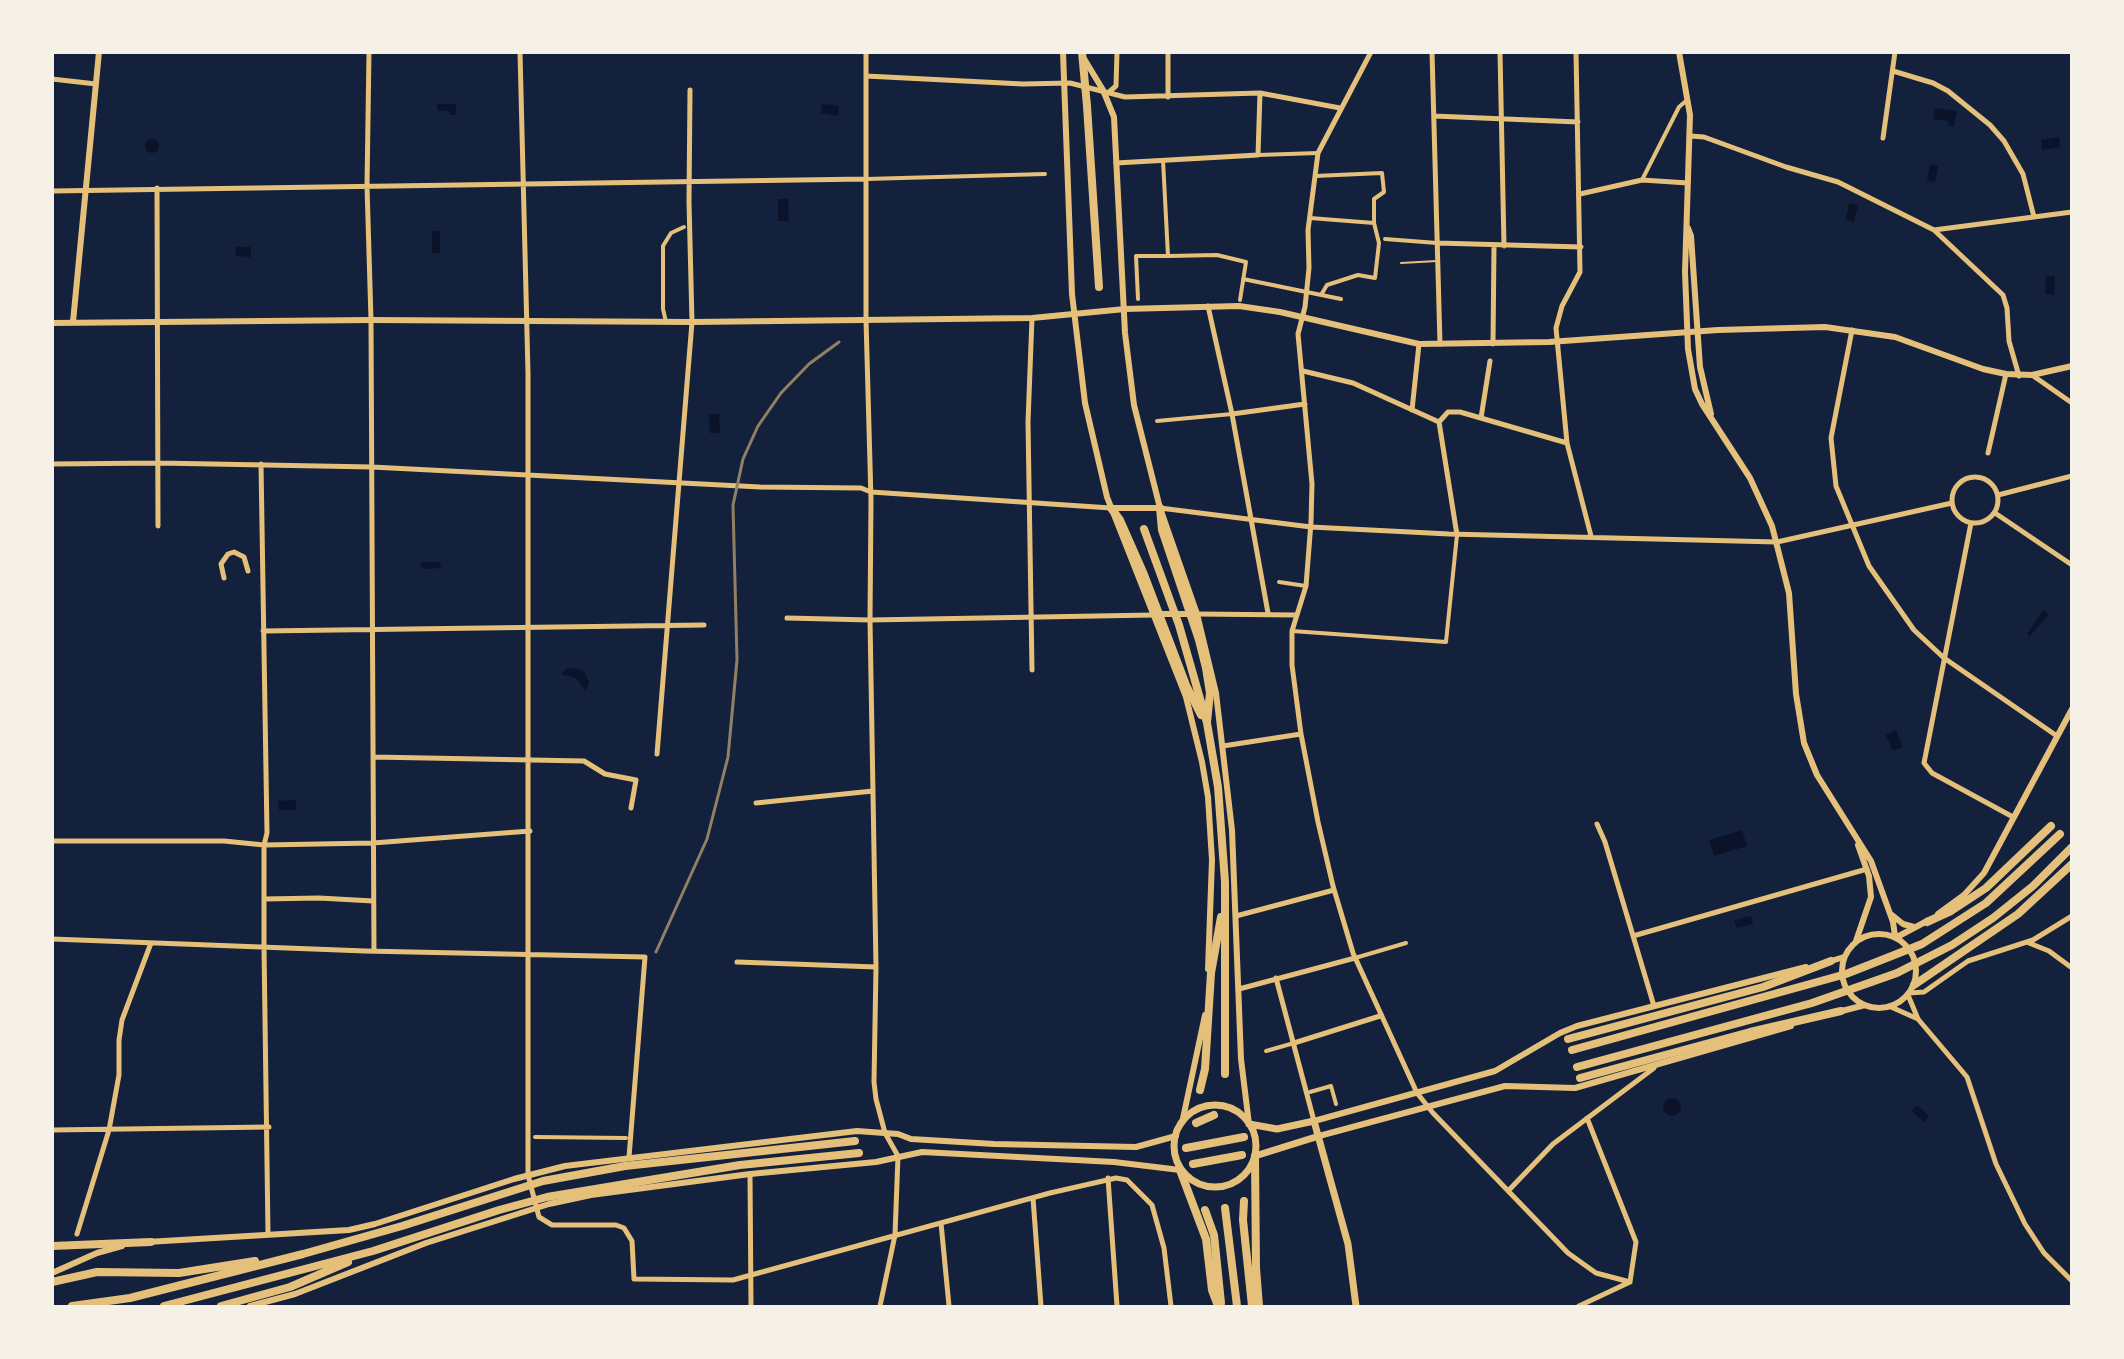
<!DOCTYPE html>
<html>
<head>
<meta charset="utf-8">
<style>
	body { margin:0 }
	#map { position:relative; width:2124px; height:1359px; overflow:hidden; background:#14213d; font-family:"Titillium Web",sans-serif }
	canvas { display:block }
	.frame { position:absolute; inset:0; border:54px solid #f6f1e7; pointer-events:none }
</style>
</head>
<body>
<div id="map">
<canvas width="2124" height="1359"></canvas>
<div class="frame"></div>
</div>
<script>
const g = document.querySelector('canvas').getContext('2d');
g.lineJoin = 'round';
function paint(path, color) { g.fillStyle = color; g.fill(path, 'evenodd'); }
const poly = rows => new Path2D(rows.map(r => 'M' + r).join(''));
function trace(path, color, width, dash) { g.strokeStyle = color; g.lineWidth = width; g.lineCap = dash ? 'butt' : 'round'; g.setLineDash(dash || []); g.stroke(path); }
const water = poly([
	[437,104,456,104,456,115,449,115,449,111,437,111],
	[822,104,839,106,838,116,821,113],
	[1935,108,1957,111,1954,126,1949,126,1948,121,1933,119],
	[2059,137,2060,147,2042,150,2041,140],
	'145 146a7 7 0 1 1 14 0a7 7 0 1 1-14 0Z',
	[1930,164,1938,166,1935,182,1927,181],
	[778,199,788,199,789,221,778,221],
	[1849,203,1858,205,1854,222,1846,220],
	[432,231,440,231,440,253,432,253],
	[235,247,251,247,251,257,236,256],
	[2046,276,2055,276,2054,295,2045,294],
	[709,414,719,414,720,433,710,433],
	[423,562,440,562,441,568,423,569,420,565],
	[2043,610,2049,614,2030,636,2027,634],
	[567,668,579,669,585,673,589,682,586,692,576,678,561,674],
	[1896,730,1903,747,1893,751,1886,735],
	[296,800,296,810,279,810,278,801],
	[1742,830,1747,846,1714,856,1709,840],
	[1751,916,1753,924,1737,928,1734,920],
	'1663 1107a9 9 0 1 1 18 0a9 9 0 1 1-18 0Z',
	[1917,1105,1929,1116,1924,1122,1911,1111]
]);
const service = poly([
	[1401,263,1437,261]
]);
const pedestrian = poly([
	[1258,155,1318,153],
	[1315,176,1382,173,1384,192,1374,199,1374,223,1379,243,1375,278,1358,275,1327,285,1321,295],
	[866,179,1045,174],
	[1642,180,1679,107,1687,100],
	[1310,218,1374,223],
	[1385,239,1437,243],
	[1168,256,1217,255,1246,262,1240,300],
	[1243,279,1341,299],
	[1138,299,1136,256,1168,256,1163,160],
	[666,322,663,309,663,246,671,233,684,227],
	[1157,421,1232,414],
	[1279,582,1306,586],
	[1292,631,1446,642,1457,535],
	[1355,958,1406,943],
	[1266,1051,1294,1043],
	[1310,1092,1331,1086,1336,1104],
	[535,1137,626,1138]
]);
const minor = poly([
	[369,52,367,186,371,320,374,951],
	[520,52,528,373,528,1175,539,1217,552,1225,616,1225,624,1228,632,1241,634,1279,733,1280,1050,1193,1116,1178,1127,1180,1152,1205,1164,1248,1171,1306],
	[866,52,866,320,871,500,870,620,876,967,874,1082,876,1099,885,1133,898,1156,895,1235,880,1306],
	[1371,52,1318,153,1308,230,1309,268,1305,307,1298,334,1312,484,1311,522,1306,586,1292,631,1292,665,1301,734,1318,822,1333,886,1353,953,1417,1093,1433,1113,1568,1253,1596,1273,1630,1282],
	[1432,52,1440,344],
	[1500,52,1504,246],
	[1576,52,1580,272,1562,306,1556,328,1567,443,1591,536],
	[1893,71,1933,83,1948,91,1990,125,2004,141,2023,174,2034,217],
	[866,76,1023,84,1070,83,1125,97,1260,93,1340,108],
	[52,79,96,84],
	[1109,92,1116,86,1117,52],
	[1168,97,1168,52],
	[1434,116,1578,122],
	[1690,136,1704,137,1786,167,1838,182,1934,230,2003,295,2007,308,2009,341,2019,376],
	[1883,138,1895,52],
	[1116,163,1258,155,1260,93],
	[157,188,158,526],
	[52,191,866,179],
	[1580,194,1642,180,1688,183],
	[1934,230,2072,212],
	[1437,243,1581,247],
	[1208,306,1232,414,1268,613],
	[1032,318,1028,422,1032,670],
	[1852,330,1831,438,1836,486,1869,566,1914,630,1944,658,2057,736],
	[1493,344,1494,246],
	[1303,371,1353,383,1439,422],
	[2032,375,2072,403],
	[1412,410,1419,344],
	[1232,414,1305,404],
	[1481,418,1490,361],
	[1439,422,1448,412,1460,412,1567,443],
	[1439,422,1457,535],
	[1988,453,2006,374],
	[52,464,158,463,372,467,760,487,861,488,871,492,1111,508],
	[261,464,267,833,264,845,264,947,268,1234],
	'1952 500a23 23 0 1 1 46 0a23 23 0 1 1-46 0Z',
	[1998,495,2072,476],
	[1160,508,1311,527,1449,534,1777,542,1952,503],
	[1995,513,2072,565],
	[1971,523,1924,763,1932,773,2013,817],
	[224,578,221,564,228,554,234,552,244,557,248,571],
	[1197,614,1296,615],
	[787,618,870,620,1153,615],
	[263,631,704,625],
	[1223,746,1301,734],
	[657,754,692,322,689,202,690,90],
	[373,757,584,761,605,774,636,780,631,808],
	[756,803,873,791],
	[1597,824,1605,842,1654,1006],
	[52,841,224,841,264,845,373,843,530,831],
	[264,899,319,898,373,901],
	[1236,916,1334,890],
	[1633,936,1867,869],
	[52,939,365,951,645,957,629,1157],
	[2029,943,2049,951,2072,968],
	[737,962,876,967],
	[1276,978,1314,1121],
	[1239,989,1355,958],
	[1909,993,1924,992,1968,961,2033,940,2072,916],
	[1908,995,1918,1019,1967,1077,1996,1164,2025,1224,2044,1253,2072,1281],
	[1891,1007,1918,1019],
	[1294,1043,1380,1016],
	[1587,1118,1636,1242,1630,1282],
	[52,1130,269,1127],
	[750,1174,751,1306],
	[1108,1178,1117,1306],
	[1509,1190,1553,1144,1654,1068],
	[1033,1198,1041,1306],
	[941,1223,949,1306],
	[77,1234,109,1130,119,1075,119,1040,122,1020,151,943],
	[1579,1306,1630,1282]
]);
const tertiary = poly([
	[1063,52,1072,294,1085,403,1107,497,1186,697,1202,762,1208,797,1212,860,1208,969],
	[1679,52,1690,115,1685,272,1688,349,1695,389,1702,404,1750,478,1772,526,1789,593,1796,694,1804,743,1817,775,1871,861,1893,922,1895,936],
	[1083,57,1103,90,1114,117,1125,333,1134,405,1160,508,1197,614,1216,693,1232,830,1241,1059,1249,1124],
	[1688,228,1691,236,1700,367,1711,414],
	[73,322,99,52],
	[52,323,371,320,692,322,1032,318,1125,309,1239,306,1280,312,1419,344,1549,342,1718,330,1825,327,1895,337,1983,369,2006,374,2032,375,2072,366],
	[1111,508,1160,508],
	[1156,614,1194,614],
	[1938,914,1964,895,1984,873,2072,709],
	[1892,915,1903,924,1914,927],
	'1842 971a37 37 0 1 1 74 0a37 37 0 1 1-74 0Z',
	[1897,937,1929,920],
	[1856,941,1871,897,1869,876,1858,845],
	[1828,962,1844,957],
	[1838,1012,1865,1005],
	[1314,1121,1495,1071,1560,1033,1577,1026,1806,967],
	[1182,1123,1205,1015],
	[1319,1136,1505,1086,1575,1088,1791,1026],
	[147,1242,349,1230,375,1224,514,1179,565,1166,857,1131,898,1134,911,1139,994,1144,1136,1147,1176,1136],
	[52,1273,97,1253,122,1246],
	[250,1306,295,1294,426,1243,549,1204,591,1195,750,1174,876,1162,922,1152,1114,1162,1180,1170]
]);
const secondary = poly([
	'1174 1146a41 41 0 1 1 82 0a41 41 0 1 1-82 0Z',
	[1249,1124,1277,1129,1314,1121,1348,1244,1356,1306],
	[1255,1156,1319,1136]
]);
const primary = poly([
	[1082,52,1087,106]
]);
const trunk = poly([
	[1087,106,1099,287],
	[1111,508,1120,520,1143,572,1186,685,1201,715],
	[1160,508,1162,530,1199,640,1206,668,1210,693,1207,722],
	[1144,529,1179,625,1207,723,1218,787,1225,882,1225,1074],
	[1927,922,1951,911,1986,888,2051,826],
	[1914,985,2018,914,2072,864],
	[1568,1039,1763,987,1831,961],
	[1572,1050,1846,974,1922,944,1986,903,2060,834],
	[1577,1067,1812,1003,1897,973,1952,945,1993,918,2033,886,2072,847],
	[1580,1078,1750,1032,1841,1011],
	[1200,1090,1205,1069,1211,973,1221,917],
	[1196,1123,1214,1115],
	[1186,1148,1244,1137],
	[1255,1156,1256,1268,1259,1306],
	[1193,1164,1242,1155],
	[1180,1170,1206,1239,1212,1290,1218,1306],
	[1244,1201,1243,1220,1252,1306],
	[1225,1208,1237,1306],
	[1205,1210,1214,1235,1221,1303],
	[52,1246,151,1242],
	[52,1282,97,1272,179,1273,255,1261],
	[72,1306,130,1298,303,1254,402,1226,543,1181,625,1166,855,1141],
	[164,1306,373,1251,499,1210,547,1197,740,1165,859,1153],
	[221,1306,290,1287,348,1262]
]);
const rail = poly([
	[656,952,707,839,728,757,737,660,733,505,743,459,758,426,781,393,809,364,839,342]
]);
paint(water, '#0b132b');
trace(service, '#e5c07b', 2);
trace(pedestrian, '#e5c07b', 4);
trace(minor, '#e5c07b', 5);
trace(tertiary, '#e5c07b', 6);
trace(secondary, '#e5c07b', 7);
trace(primary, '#e5c07b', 8);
trace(trunk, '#e5c07b', 8);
trace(rail, '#918062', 3);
</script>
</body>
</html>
